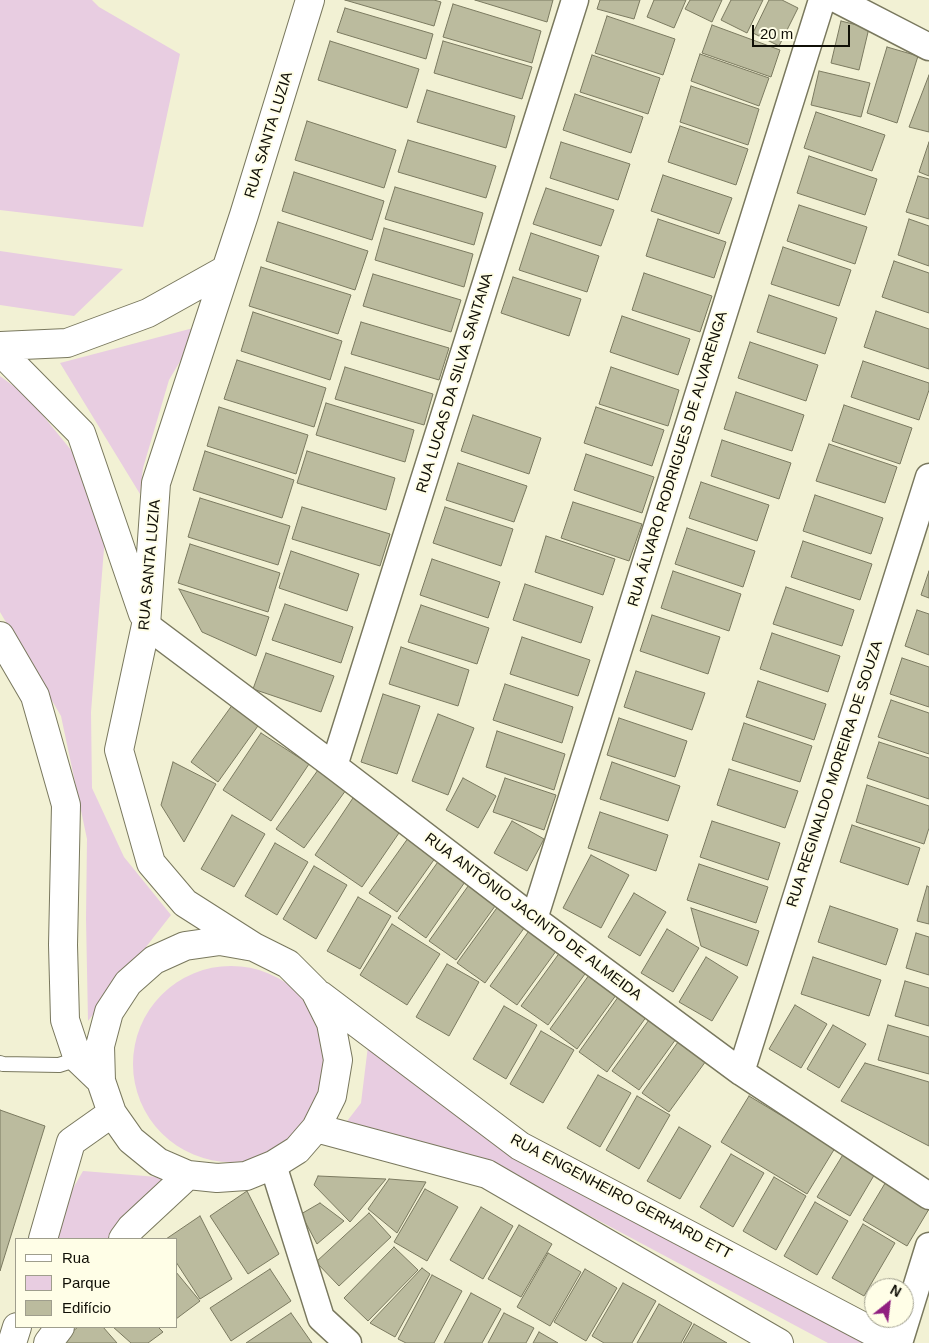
<!DOCTYPE html>
<html>
<head>
<meta charset="utf-8">
<style>
	body { margin:0 }
	#map { position:relative; width:929px; height:1343px; overflow:hidden; background:#f2f1d4; font-family:Arial,sans-serif }
	canvas { display:block }
	.legend { position:absolute; left:15px; top:1238px; width:162px; height:90px; box-sizing:border-box; background:#fffee7; border:1px solid #9f9e8d; margin:0; padding:6px 9px; list-style:none; font-size:15px; color:#100f06 }
	.legend li { display:flex; align-items:center; gap:10px; height:25px }
	.legend b { width:25px; border:1px solid #9f9e8d }
	.north { position:absolute; left:864px; top:1278px; width:50px; height:50px; box-sizing:border-box; background:#fffee7; border:1px solid #9f9e8d; border-radius:50%; rotate:29deg; font-size:14px; font-weight:700; line-height:20px; text-align:center; color:#100f06 }
	.north::after { content:''; display:block; margin:auto; width:18px; height:22px; background:#901f80; clip-path:polygon(50% 0,100% 100%,50% 72%,0 100%) }
	.scale { position:absolute; left:752px; top:25px; width:98px; height:22px; box-sizing:border-box; border:2px solid #100f06; border-top:0; padding-left:6px; font-size:15px; line-height:18px; white-space:nowrap; color:#100f06; -webkit-text-stroke:4px #fffee7; paint-order:stroke }
</style>
</head>
<body>
<div id="map">
<canvas width="929" height="1343"></canvas>
<ul class="legend">
<li><b style="height:6px;background:#fff"></b>Rua</li>
<li><b style="height:14px;background:#e8cde1"></b>Parque</li>
<li><b style="height:14px;background:#bbbb9e"></b>Edifício</li>
</ul>
<div class="north">N</div>
<div class="scale">20 m</div>
</div>
<script>
const g = document.querySelector('canvas').getContext('2d');
g.lineJoin = 'round';
function paint(path, color) { g.fillStyle = color; g.fill(path, 'evenodd'); }
const poly = rows => new Path2D(rows.map(r => 'M' + r).join(''));
function trace(path, color, width, dash) { g.strokeStyle = color; g.lineWidth = width; g.lineCap = dash ? 'butt' : 'round'; g.setLineDash(dash || []); g.stroke(path); }
function write(font, color, halo, rows, align = 'center') {
  g.font = font + ' Arial,sans-serif'; g.lineWidth = 4; g.setLineDash([]); g.textBaseline = 'middle'; g.strokeStyle = halo; g.fillStyle = color; for (const [text, x, y, turn = 0] of rows) {
    g.save(); g.translate(x, y); g.rotate((+turn || 0) * Math.PI / 180); g.textAlign = isNaN(turn) ? turn : align; if (halo) g.strokeText(text, 0, 0); g.fillText(text, 0, 0); g.restore();
  }
}
const green = poly([
	[0,0,92,0,99,7,180,54,143,227,0,210],
	[0,251,123,269,74,316,0,305],
	[201,326,169,380,143,468,140,494,60,363],
	[0,376,27,396,80,461,105,536,91,712,92,788,124,857,171,915,88,1021,86,919,87,839,61,716,0,612],
	'133 1064a98 98 0 1 1 196 0a98 98 0 1 1-196 0Z',
	[368,1046,865,1343,828,1343,489,1162,341,1129,361,1103],
	[83,1171,170,1178,108,1239,50,1239,64,1204]
]);
const building = poly([
	[345,0,434,0,441,2,434,26,345,0],
	[475,0,553,0,547,22,475,0],
	[600,0,640,0,634,19,597,9,600,0],
	[654,0,686,0,674,28,647,17,654,0],
	[690,0,722,0,712,22,685,9,690,0],
	[731,0,763,0,747,33,721,20,731,0],
	[769,0,782,0,798,8,779,46,753,33,769,0],
	[453,4,541,31,532,63,443,37,453,4],
	[345,8,433,34,426,59,337,32,345,8],
	[607,16,675,39,663,75,595,53,607,16],
	[841,21,869,28,859,70,831,63,841,21],
	[712,25,780,50,771,77,702,53,712,25],
	[330,41,419,69,407,108,318,80,330,41],
	[443,41,532,67,522,99,434,73,443,41],
	[887,47,918,56,897,123,867,113,887,47],
	[700,54,769,78,759,106,691,81,700,54],
	[592,55,660,78,648,114,580,92,592,55],
	[819,71,870,83,861,117,811,105,819,71],
	[929,75,929,132,909,127,929,75],
	[691,86,759,109,748,145,680,122,691,86],
	[427,90,515,116,506,148,417,122,427,90],
	[575,94,643,117,631,153,563,130,575,94],
	[816,112,885,135,872,171,804,148,816,112],
	[307,121,396,150,384,188,295,160,307,121],
	[680,126,748,149,736,185,668,162,680,126],
	[408,140,496,166,486,198,398,172,408,140],
	[561,142,630,164,618,200,550,178,561,142],
	[929,142,929,176,919,172,929,142],
	[809,156,877,179,865,215,797,193,809,156],
	[294,172,384,201,372,240,282,211,294,172],
	[663,175,732,198,719,234,651,211,663,175],
	[918,176,929,179,929,219,906,212,918,176],
	[395,187,483,213,474,245,385,219,395,187],
	[546,188,614,210,601,246,533,224,546,188],
	[799,205,867,227,855,264,787,241,799,205],
	[658,219,726,242,714,278,646,256,658,219],
	[909,219,929,226,929,266,898,255,909,219],
	[278,222,368,251,355,290,266,261,278,222],
	[384,228,473,254,464,287,375,260,384,228],
	[531,233,599,256,587,292,519,270,531,233],
	[783,247,851,270,839,306,771,284,783,247],
	[894,261,929,273,929,313,882,297,894,261],
	[261,267,351,295,338,334,249,306,261,267],
	[644,273,712,296,700,332,632,310,644,273],
	[373,274,461,300,451,332,363,306,373,274],
	[513,277,581,299,569,336,501,313,513,277],
	[769,295,837,318,825,354,757,332,769,295],
	[876,311,929,329,929,369,864,347,876,311],
	[253,312,342,341,330,380,241,351,253,312],
	[622,316,690,339,678,375,610,352,622,316],
	[361,322,449,348,439,380,351,354,361,322],
	[750,342,818,365,806,401,738,378,750,342],
	[237,360,326,388,314,427,224,399,237,360],
	[863,361,929,383,929,390,919,420,851,397,863,361],
	[345,367,433,394,424,425,335,399,345,367],
	[611,367,679,390,668,426,599,404,611,367],
	[736,392,804,415,792,451,724,429,736,392],
	[326,403,414,430,405,462,316,435,326,403],
	[844,405,912,428,900,464,832,441,844,405],
	[219,407,308,435,296,474,207,446,219,407],
	[596,407,664,430,652,466,584,443,596,407],
	[473,415,541,438,529,474,461,451,473,415],
	[722,440,791,463,779,499,711,476,722,440],
	[829,444,897,467,885,503,816,481,829,444],
	[205,451,294,480,282,518,193,490,205,451],
	[307,451,395,478,386,510,297,483,307,451],
	[586,454,654,477,642,513,574,490,586,454],
	[458,463,527,486,514,522,446,500,458,463],
	[701,482,769,505,757,541,689,518,701,482],
	[815,495,883,518,871,554,803,531,815,495],
	[200,498,290,526,278,565,188,537,200,498],
	[573,502,642,524,629,561,561,538,573,502],
	[302,507,390,534,380,566,292,539,302,507],
	[445,507,513,529,501,566,433,543,445,507],
	[687,528,755,551,743,587,675,564,687,528],
	[546,536,615,559,603,595,535,572,546,536],
	[803,541,872,564,860,600,791,577,803,541],
	[190,544,280,573,268,612,178,583,190,544],
	[291,551,359,574,347,611,279,588,291,551],
	[432,559,500,582,488,618,420,595,432,559],
	[673,571,741,594,729,631,661,608,673,571],
	[929,571,929,598,921,595,929,571],
	[525,584,593,607,581,643,513,620,525,584],
	[786,587,854,610,842,646,773,624,786,587],
	[179,589,269,617,256,656,202,632,179,589],
	[285,604,353,627,341,663,272,640,285,604],
	[421,605,489,628,477,664,408,642,421,605],
	[917,610,929,614,929,655,905,646,917,610],
	[652,615,720,637,708,674,640,651,652,615],
	[772,633,840,656,828,692,760,669,772,633],
	[522,637,590,660,578,696,510,674,522,637],
	[401,647,469,670,458,706,389,684,401,647],
	[266,653,334,676,321,712,253,689,266,653],
	[902,658,929,667,929,707,890,694,902,658],
	[636,671,705,693,692,730,624,707,636,671],
	[758,681,826,704,814,740,746,717,758,681],
	[505,684,573,707,562,743,493,720,505,684],
	[383,694,420,706,397,774,361,762,383,694],
	[891,700,929,713,929,754,878,737,891,700],
	[233,704,260,723,218,782,191,762,233,704],
	[438,714,474,728,448,795,412,781,438,714],
	[619,718,687,741,675,777,607,755,619,718],
	[744,723,812,746,800,782,732,760,744,723],
	[497,731,565,754,554,790,486,767,497,731],
	[261,733,309,764,271,821,223,790,261,733],
	[879,742,929,758,929,799,867,778,879,742],
	[173,762,216,784,184,842,161,805,173,762],
	[612,762,680,786,668,821,600,799,612,762],
	[729,769,798,791,785,828,717,805,729,769],
	[318,770,346,790,304,848,276,829,318,770],
	[463,778,496,796,478,828,446,810,463,778],
	[505,778,556,795,544,830,493,812,505,778],
	[867,785,929,806,929,828,924,844,856,822,867,785],
	[353,798,401,830,362,887,315,855,353,798],
	[600,812,668,835,656,871,588,848,600,812],
	[232,815,265,834,234,887,201,869,232,815],
	[512,821,544,839,527,871,494,853,512,821],
	[712,821,780,843,768,880,700,857,712,821],
	[852,825,920,848,908,885,840,862,852,825],
	[411,834,438,854,397,912,369,893,411,834],
	[275,843,308,862,277,915,245,896,275,843],
	[591,855,629,875,601,928,563,908,591,855],
	[440,859,467,879,426,938,398,918,440,859],
	[699,864,768,887,756,923,687,900,699,864],
	[314,866,347,885,316,939,283,919,314,866],
	[471,882,498,902,456,960,429,941,471,882],
	[927,886,929,887,929,924,917,921,927,886],
	[634,893,666,912,640,956,608,937,634,893],
	[358,897,391,916,360,969,327,951,358,897],
	[499,905,527,924,485,983,457,963,499,905],
	[830,906,898,929,886,965,818,942,830,906],
	[691,908,759,931,747,966,701,946,691,908],
	[392,924,440,954,407,1005,360,975,392,924],
	[531,928,559,947,517,1005,490,986,531,928],
	[667,929,699,948,673,992,641,973,667,929],
	[916,933,929,937,929,975,906,968,916,933],
	[563,948,590,967,548,1025,521,1006,563,948],
	[706,957,738,977,712,1021,679,1002,706,957],
	[813,957,881,980,869,1016,801,994,813,957],
	[447,964,479,982,449,1036,416,1017,447,964],
	[592,971,619,991,577,1049,550,1029,592,971],
	[905,981,929,988,929,1026,895,1016,905,981],
	[621,993,649,1013,607,1072,579,1052,621,993],
	[795,1005,827,1024,801,1068,769,1049,795,1005],
	[504,1006,537,1025,506,1079,473,1059,504,1006],
	[654,1013,681,1032,639,1090,612,1071,654,1013],
	[833,1025,866,1044,839,1088,807,1069,833,1025],
	[888,1025,929,1037,929,1074,878,1060,888,1025],
	[541,1031,574,1050,543,1103,510,1084,541,1031],
	[683,1035,711,1054,669,1112,642,1093,683,1035],
	[865,1063,929,1082,929,1146,841,1101,865,1063],
	[598,1075,631,1093,600,1147,567,1128,598,1075],
	[637,1096,670,1115,639,1169,606,1150,637,1096],
	[749,1096,835,1148,807,1194,721,1142,749,1096],
	[0,1110,45,1126,0,1271,0,1110],
	[679,1127,711,1146,680,1199,647,1181,679,1127],
	[844,1153,876,1172,850,1216,817,1197,844,1153],
	[731,1154,764,1173,733,1227,700,1207,731,1154],
	[318,1176,386,1179,350,1222,314,1185,318,1176],
	[774,1177,806,1196,776,1250,743,1231,774,1177],
	[389,1179,426,1182,397,1233,368,1209,389,1179],
	[887,1180,929,1205,929,1209,907,1246,863,1220,887,1180],
	[425,1189,458,1207,427,1261,394,1242,425,1189],
	[247,1191,279,1254,248,1274,210,1216,247,1191],
	[815,1202,848,1221,817,1275,784,1256,815,1202],
	[320,1203,344,1221,317,1244,301,1214,320,1203],
	[481,1207,513,1226,483,1279,450,1260,481,1207],
	[369,1213,391,1237,339,1286,316,1262,369,1213],
	[200,1216,232,1279,200,1299,176,1262,176,1239,166,1239,200,1216],
	[863,1224,895,1243,864,1296,832,1278,863,1224],
	[519,1225,552,1244,521,1297,488,1279,519,1225],
	[394,1247,418,1270,368,1321,344,1298,394,1247],
	[548,1253,581,1272,550,1326,517,1307,548,1253],
	[422,1268,430,1274,395,1337,370,1323,422,1268],
	[270,1269,291,1301,231,1341,210,1308,270,1269],
	[585,1269,617,1288,586,1341,554,1322,585,1269],
	[176,1272,200,1301,176,1319,176,1272],
	[432,1275,462,1291,434,1343,406,1343,398,1339,432,1275],
	[623,1283,656,1301,632,1343,604,1343,592,1336,623,1283],
	[471,1293,501,1309,482,1343,444,1343,471,1293],
	[659,1304,692,1323,681,1343,637,1343,659,1304],
	[291,1313,312,1343,246,1343,291,1313],
	[504,1313,534,1328,526,1343,488,1343,504,1313],
	[694,1324,727,1343,683,1343,694,1324],
	[78,1327,103,1327,117,1343,65,1343,62,1340,78,1327],
	[113,1327,158,1327,163,1332,148,1343,131,1343,113,1327],
	[539,1332,558,1343,533,1343,539,1332]
]);
const lane = poly([
	[0,1063,3,1064,59,1065,78,1059]
]);
const street = poly([
	[838,0,929,47],
	[146,625,334,766,534,919,741,1072,929,1196],
	[334,766,575,0],
	[534,919,822,0],
	[741,1072,929,477],
	[273,1165,321,1318,348,1343],
	[899,1343,929,1246]
]);
const secondary = poly([
	[0,346,67,343,148,313,225,270],
	[0,351,81,433,143,614],
	[0,636,35,696,66,805,63,945,65,1020,78,1059,101,1081],
	[254,947,220,941,185,946,154,960,128,983,109,1012,100,1046,101,1081,112,1113,131,1140,158,1162,188,1175,217,1178,246,1176,273,1165,297,1150,316,1128,332,1096,338,1060,331,1023,315,991,288,964,254,947,185,903,151,863,119,750,146,625,156,483,244,215,310,0],
	[320,995,520,1146,894,1343],
	[316,1128,487,1174,779,1343],
	[43,1239,71,1142,112,1113],
	[123,1239,131,1228,188,1175],
	[12,1343,17,1327],
	[48,1343,60,1327]
]);
const streetNames = [
	["RUA SANTA LUZIA",269,135,-73],
	["RUA LUCAS DA SILVA SANTANA",455,383,-73],
	["RUA ÁLVARO RODRIGUES DE ALVARENGA",678,459,-73],
	["RUA SANTA LUZIA",150,565,-85],
	["RUA REGINALDO MOREIRA DE SOUZA",835,774,-72],
	["RUA ANTÔNIO JACINTO DE ALMEIDA",533,917,37],
	["RUA ENGENHEIRO GERHARD ETT",621,1197,28]
];
paint(green, '#e8cde1');
paint(building, '#bbbb9e');
trace(building, '#7b7a60', 1);
trace(lane, '#79785e', 16);
trace(street, '#79785e', 29);
trace(secondary, '#79785e', 30);
trace(lane, '#fff', 14);
trace(street, '#fff', 26);
trace(secondary, '#fff', 28);
write('15px', '#100f06', '#fffee7', streetNames);
</script>
</body>
</html>
